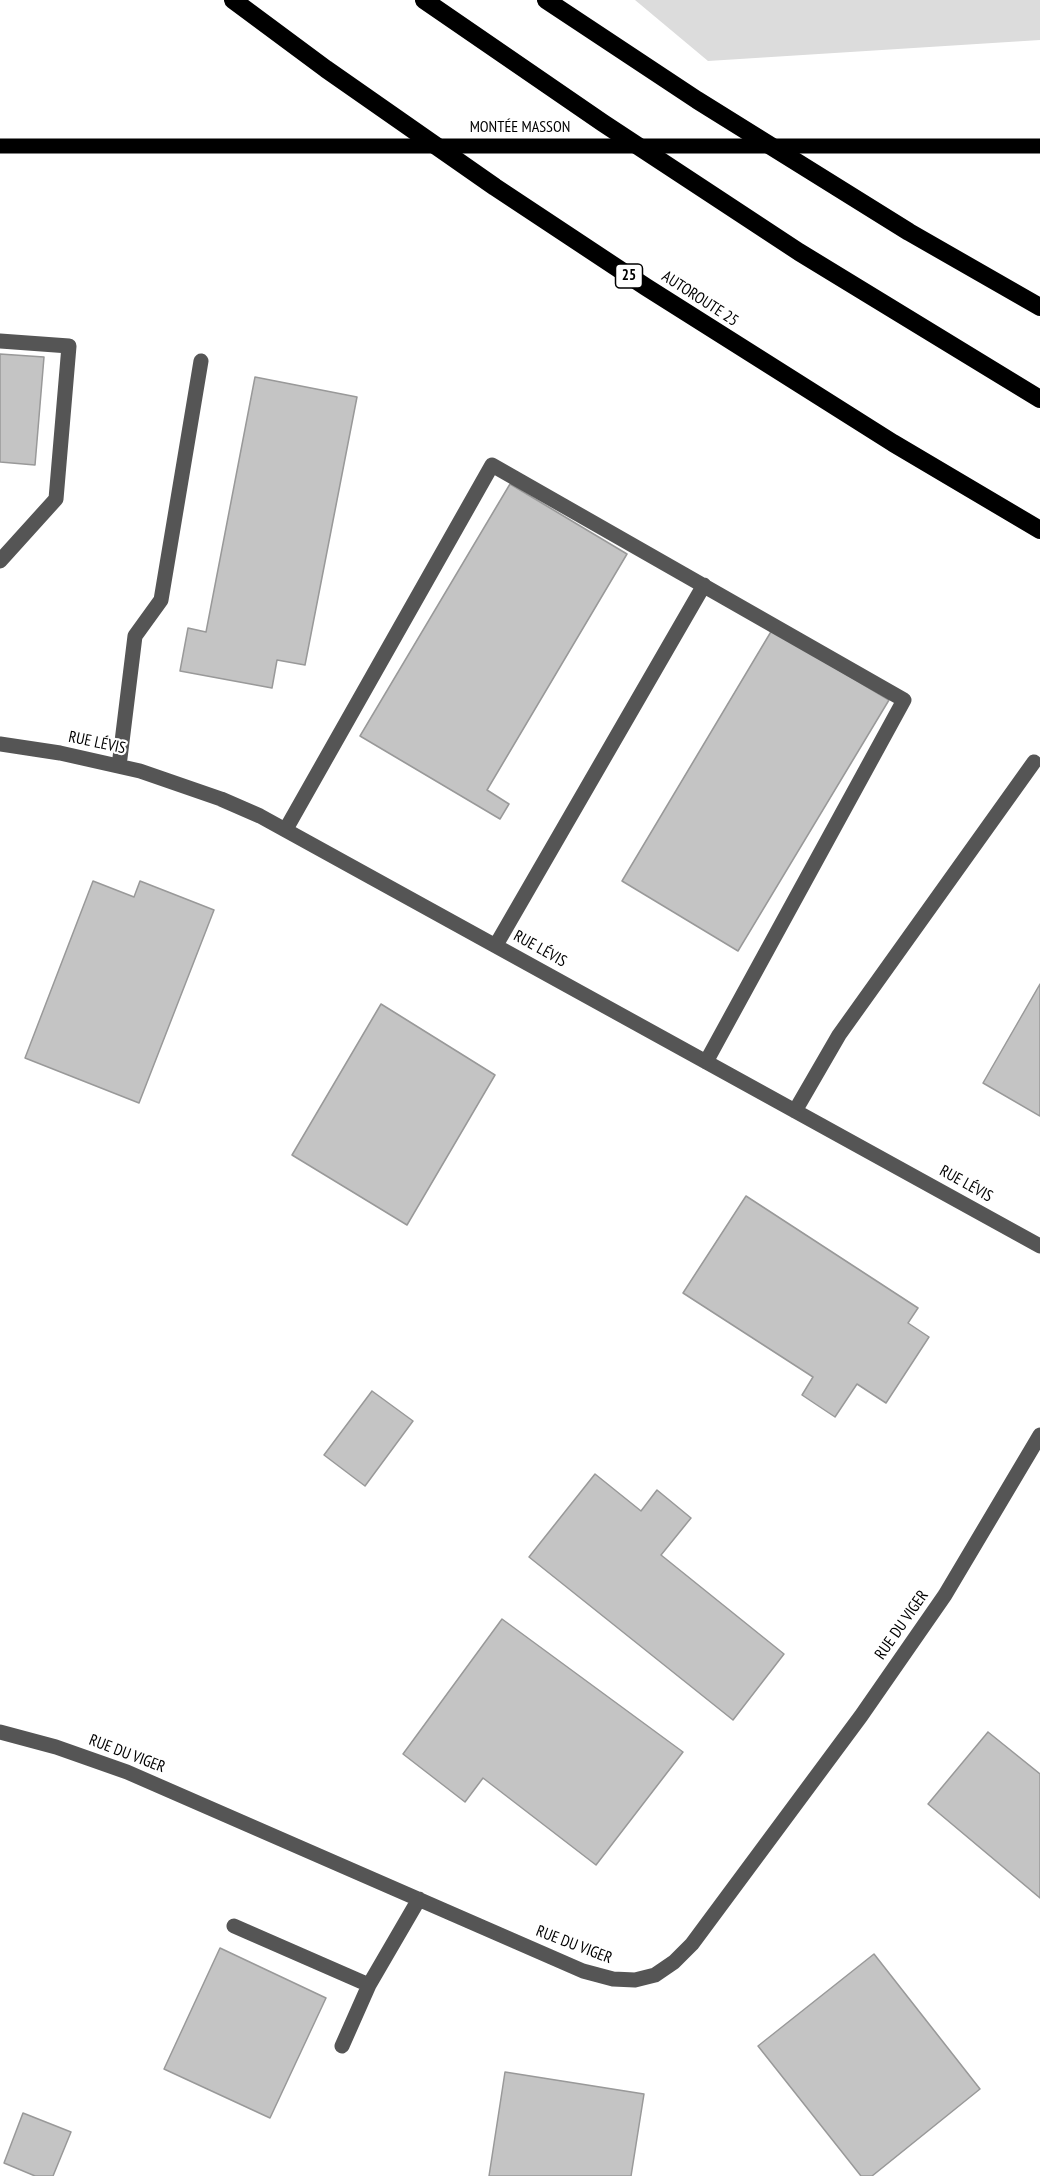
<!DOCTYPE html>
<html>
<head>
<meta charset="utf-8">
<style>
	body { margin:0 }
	canvas { display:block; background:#fff }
</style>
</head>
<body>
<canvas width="1040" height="2176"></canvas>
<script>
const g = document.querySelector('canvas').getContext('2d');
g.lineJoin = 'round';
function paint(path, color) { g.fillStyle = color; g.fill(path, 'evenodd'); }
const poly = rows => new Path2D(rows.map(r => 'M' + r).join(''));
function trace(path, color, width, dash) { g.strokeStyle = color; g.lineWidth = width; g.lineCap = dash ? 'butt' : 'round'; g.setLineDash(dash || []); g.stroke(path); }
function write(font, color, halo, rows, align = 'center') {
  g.font = font + ' "PT Sans Narrow",sans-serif'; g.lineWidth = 4.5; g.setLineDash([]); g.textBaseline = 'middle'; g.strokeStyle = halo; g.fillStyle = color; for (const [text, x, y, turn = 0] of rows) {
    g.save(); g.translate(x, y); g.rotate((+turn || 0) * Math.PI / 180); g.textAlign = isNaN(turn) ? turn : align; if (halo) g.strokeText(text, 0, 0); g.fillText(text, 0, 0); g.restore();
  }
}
const green = poly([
	[635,0,1040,0,1040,40,708,61]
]);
const building = poly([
	[0,354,44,357,35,465,0,462,0,354],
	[255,377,357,397,305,665,277,660,272,688,180,671,188,628,206,632,255,377],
	[510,484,627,554,487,790,509,804,500,819,360,736,510,484],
	[772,630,889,700,738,951,622,881,772,630],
	[93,881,134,897,140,881,214,910,139,1103,25,1058,93,881],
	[1040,984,1040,1116,983,1083,1040,984],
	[381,1004,495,1075,407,1225,292,1155,381,1004],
	[746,1196,918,1308,908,1323,929,1337,886,1403,857,1384,835,1417,802,1395,813,1377,683,1293,746,1196],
	[372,1391,413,1421,365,1486,324,1455,372,1391],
	[595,1474,641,1511,657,1490,691,1518,661,1555,784,1654,733,1720,529,1557,595,1474],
	[502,1619,683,1752,596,1865,483,1778,465,1802,403,1754,502,1619],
	[988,1732,1040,1774,1040,1898,928,1804,988,1732],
	[220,1948,326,1998,270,2118,164,2069,220,1948],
	[874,1954,980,2089,872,2176,861,2176,758,2046,874,1954],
	[505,2072,644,2094,631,2176,489,2176,505,2072],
	[23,2113,71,2132,53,2176,35,2176,4,2163,23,2113]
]);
const minor = poly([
	[0,341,69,346,56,499,0,561],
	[0,744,60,753,140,771,221,799,260,816,1040,1246],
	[119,766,135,636,161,600,201,361],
	[286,829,492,465,904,700,706,1062],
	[496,945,704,585],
	[795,1111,839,1035,1034,762],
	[0,1732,56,1747,127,1772,583,1971,613,1979,635,1980,655,1975,674,1962,692,1944,861,1716,945,1595,1040,1435],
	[234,1926,369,1985,419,1899],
	[342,2046,369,1985]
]);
const major = poly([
	[0,146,1040,146]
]);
const highway = poly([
	[233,0,326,69,495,187,646,287,893,443,1040,530],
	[424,0,603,123,799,252,1040,399],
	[546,0,697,100,909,232,1040,307]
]);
const shields = [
	[629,276,27]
];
const shieldNames = [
	["25",629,276]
];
const streetNames = [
	["MONTÉE MASSON",520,127],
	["AUTOROUTE 25",700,299,33],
	["RUE LÉVIS",97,743,12],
	["RUE LÉVIS",540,949,29],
	["RUE LÉVIS",966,1184,29],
	["RUE DU VIGER",902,1625,-55],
	["RUE DU VIGER",127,1754,21],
	["RUE DU VIGER",574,1945,21]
];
paint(green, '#dcdcdc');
paint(building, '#c4c4c4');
trace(building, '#999', 1.5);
trace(minor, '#555', 15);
trace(major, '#000', 15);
trace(highway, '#000', 18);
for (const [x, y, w] of shields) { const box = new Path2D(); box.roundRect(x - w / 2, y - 12, w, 24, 4.5); g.fillStyle = '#fff'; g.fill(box); trace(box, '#000', 1.5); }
write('bold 15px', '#000', null, shieldNames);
write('16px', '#000', '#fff', streetNames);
</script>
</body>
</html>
